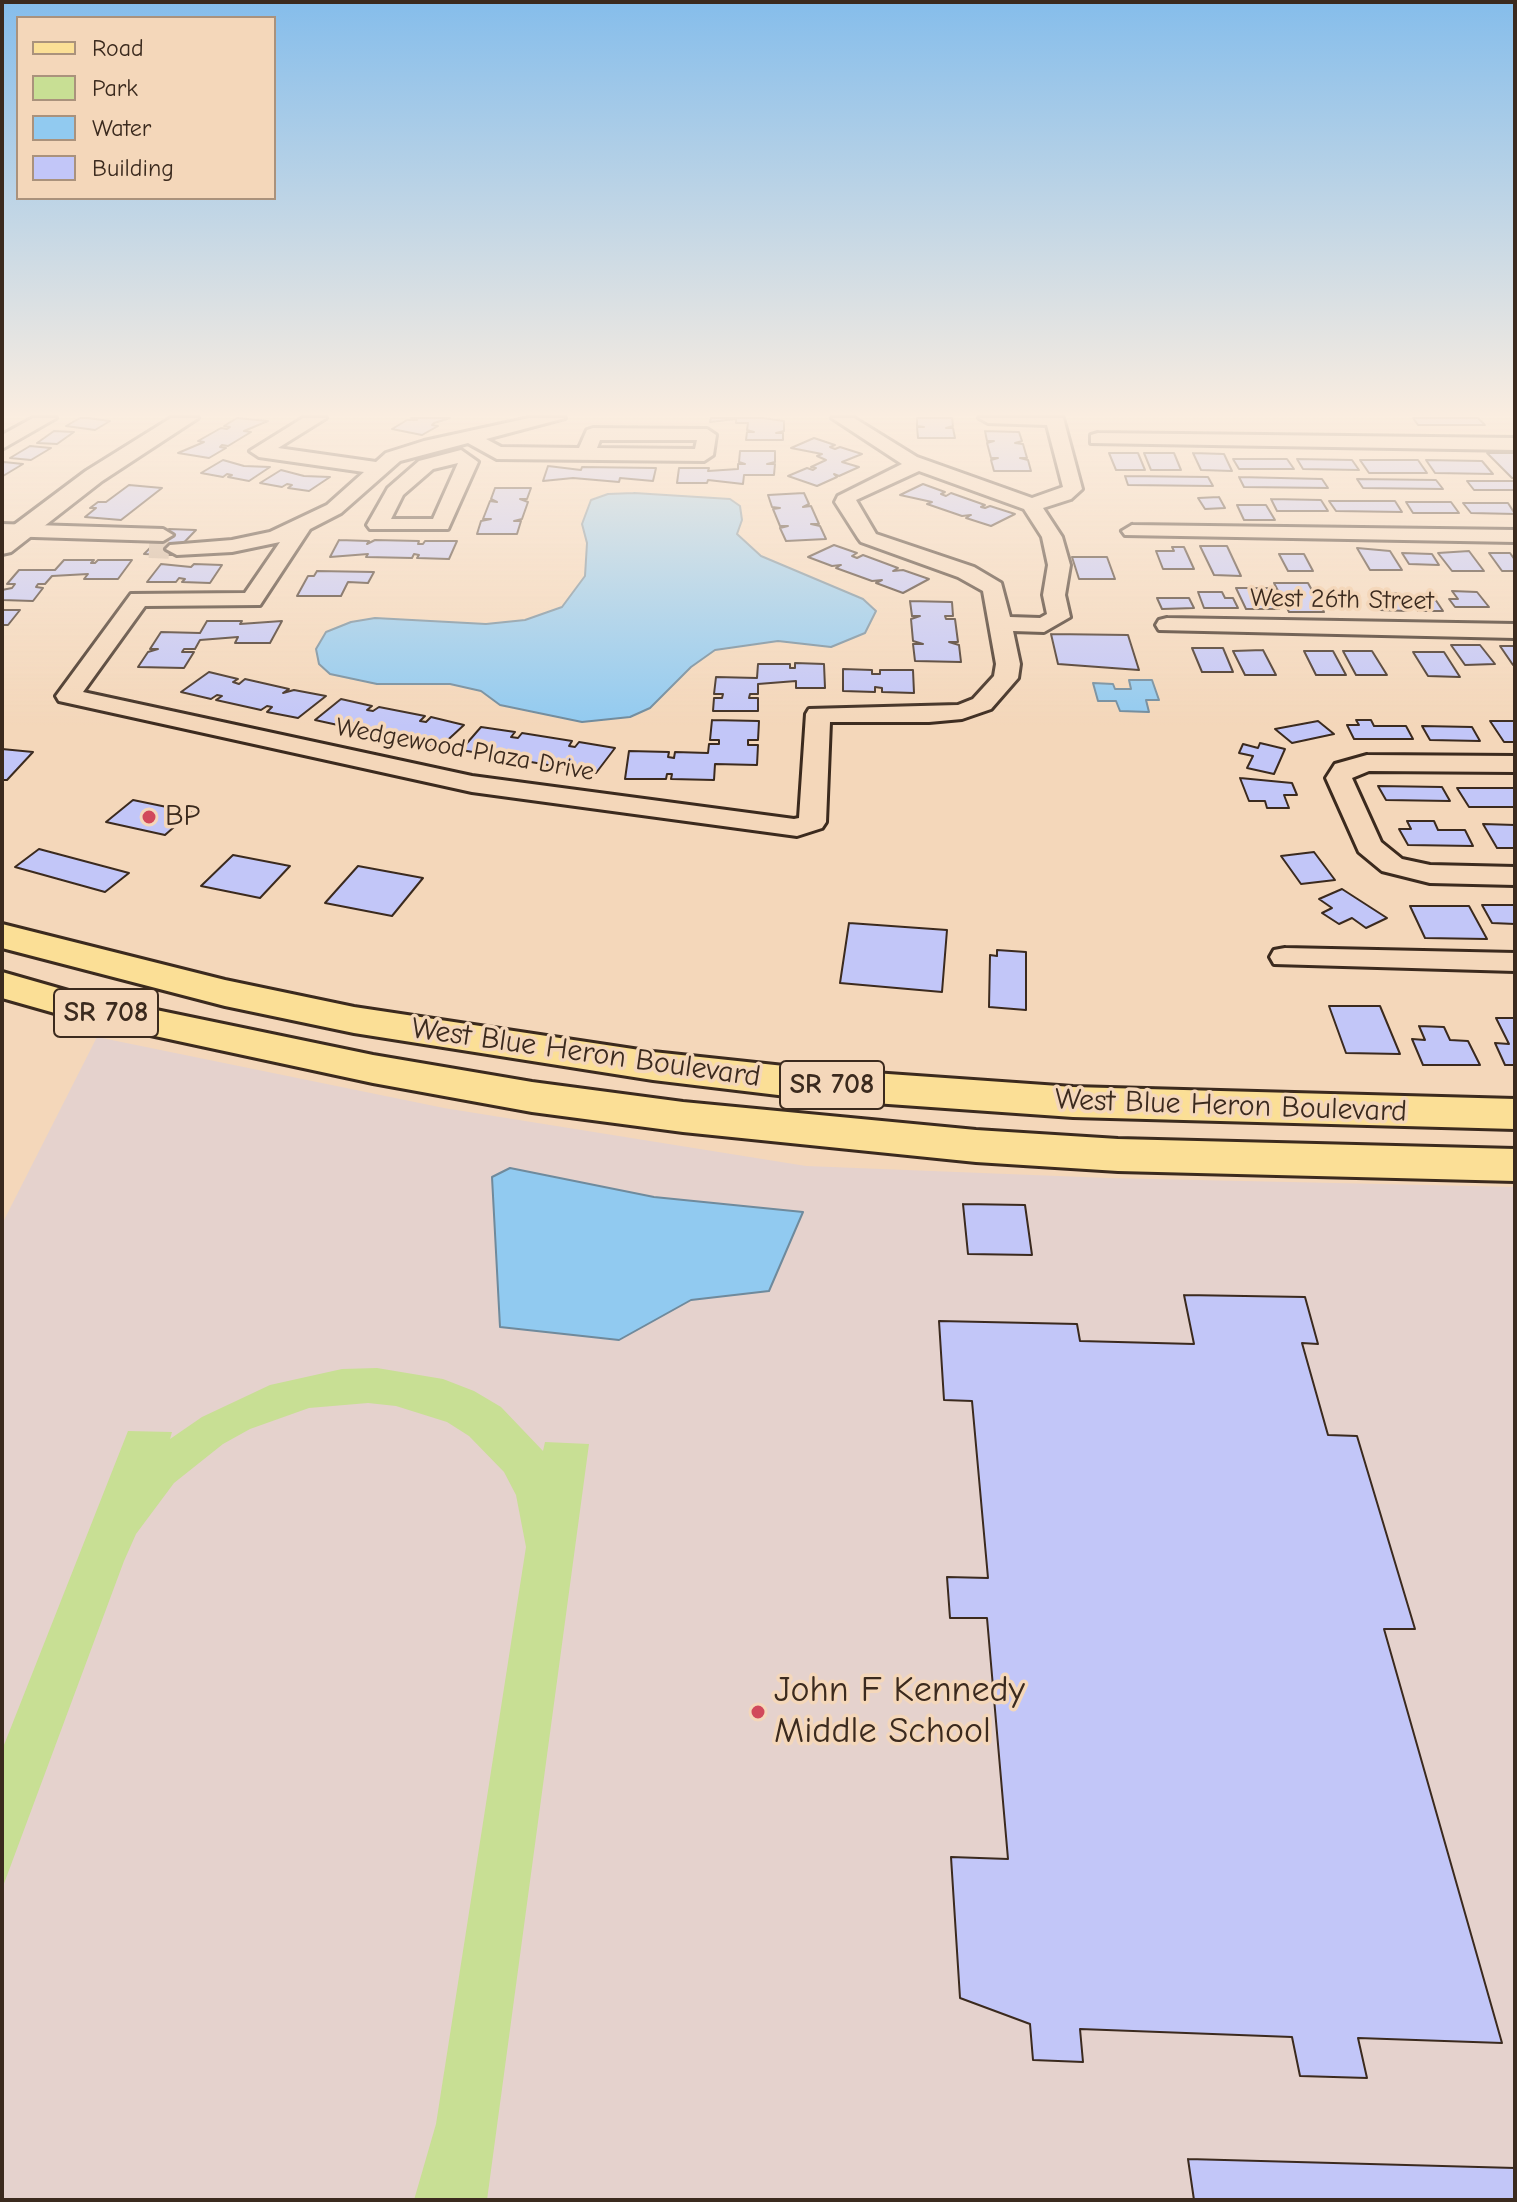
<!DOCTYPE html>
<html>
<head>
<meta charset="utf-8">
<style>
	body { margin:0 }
	#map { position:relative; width:1517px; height:2202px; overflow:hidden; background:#f4d7ba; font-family:"Comic Neue",sans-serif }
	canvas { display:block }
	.frame { position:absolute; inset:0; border:4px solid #3b2a1e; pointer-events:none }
	.legend { position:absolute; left:16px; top:16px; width:260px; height:184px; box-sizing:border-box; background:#f4d7ba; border:2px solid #aa927c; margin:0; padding:10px 14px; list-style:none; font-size:24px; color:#3b2a1e }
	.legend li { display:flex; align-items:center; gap:16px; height:40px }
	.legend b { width:40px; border:2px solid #aa927c }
</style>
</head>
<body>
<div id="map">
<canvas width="1517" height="2202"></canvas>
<div class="frame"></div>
<ul class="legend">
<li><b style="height:10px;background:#fbdf96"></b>Road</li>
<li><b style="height:22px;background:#c8df94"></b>Park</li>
<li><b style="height:22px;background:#91caf0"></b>Water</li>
<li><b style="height:22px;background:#c2c6f8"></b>Building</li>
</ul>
</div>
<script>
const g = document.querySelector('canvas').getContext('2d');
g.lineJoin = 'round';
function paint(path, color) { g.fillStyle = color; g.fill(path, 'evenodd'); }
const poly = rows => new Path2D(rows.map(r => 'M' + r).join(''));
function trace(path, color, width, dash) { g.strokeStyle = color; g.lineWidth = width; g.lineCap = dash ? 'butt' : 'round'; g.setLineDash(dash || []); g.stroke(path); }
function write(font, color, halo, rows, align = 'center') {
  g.font = font + ' "Comic Neue",sans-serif'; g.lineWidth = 7; g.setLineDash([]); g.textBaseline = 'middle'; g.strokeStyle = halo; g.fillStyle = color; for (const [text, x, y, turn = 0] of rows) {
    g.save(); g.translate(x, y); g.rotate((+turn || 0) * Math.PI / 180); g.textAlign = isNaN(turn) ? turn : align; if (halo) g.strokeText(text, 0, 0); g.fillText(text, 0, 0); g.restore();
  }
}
const built = poly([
	[97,1037,444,1108,806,1166,1108,1178,1515,1187,1515,2200,2,2200,2,1224]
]);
const green = poly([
	[377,1368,443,1379,474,1391,501,1407,543,1451,545,1442,589,1444,487,2200,414,2200,436,2124,526,1547,516,1495,504,1472,469,1436,447,1422,396,1406,368,1403,309,1408,250,1429,223,1444,174,1483,136,1534,124,1561,2,1889,2,1750,128,1431,172,1432,170,1439,202,1417,270,1385,342,1369]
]);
const water = poly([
	[634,493,730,499,740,506,742,520,737,534,761,556,863,599,876,611,865,633,831,647,778,641,715,650,691,667,650,708,630,717,582,722,500,705,481,691,450,684,377,684,330,674,319,664,316,649,326,632,351,622,375,618,486,624,525,620,562,607,585,576,587,543,582,524,591,500,608,494,634,493],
	[1129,680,1152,680,1159,700,1146,700,1149,712,1120,711,1116,701,1098,701,1093,683,1113,684,1115,689,1131,689,1129,680],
	[510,1168,654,1197,803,1212,769,1291,691,1300,619,1340,500,1327,492,1177,510,1168]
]);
const building = poly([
	[80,418,88,418,110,421,95,430,66,426,80,418],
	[237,418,268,421,244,431,251,432,228,446,222,445,220,447,226,448,209,458,178,453,204,442,198,441,221,428,227,429,230,427,224,426,237,418],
	[450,418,434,423,432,425,438,426,422,435,392,429,407,420,417,420,411,418,450,418],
	[711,418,763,418,784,421,784,431,776,433,783,433,783,440,746,440,747,432,754,432,747,430,748,423,736,423,736,419,710,422,711,418],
	[917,418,952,418,953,426,946,428,953,428,955,438,918,438,917,427,924,427,917,426,917,418],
	[1413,418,1478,418,1485,425,1418,425,1413,418],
	[54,431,74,432,57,444,37,443,54,431],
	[985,431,1019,432,1022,441,1015,443,1023,444,1027,458,1020,458,1028,460,1031,471,994,471,991,460,998,458,991,458,987,443,994,441,987,441,985,431],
	[814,438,835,445,830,447,835,449,840,447,862,454,842,462,859,467,839,476,834,474,837,477,817,486,788,476,807,468,813,470,816,468,811,467,826,460,817,456,822,454,791,448,814,438],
	[30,446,51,448,31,460,10,458,30,446],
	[740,451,775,451,775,462,767,464,775,464,774,475,744,475,743,484,708,480,707,483,677,483,679,468,709,468,708,471,738,469,738,464,745,464,739,462,740,451],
	[1109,453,1138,453,1145,470,1116,470,1109,453],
	[1144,453,1174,453,1181,470,1151,470,1144,453],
	[1193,453,1224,454,1232,471,1201,470,1193,453],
	[1487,453,1515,453,1515,478,1512,478,1487,453],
	[1233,459,1287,459,1294,469,1239,469,1233,459],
	[1297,459,1352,460,1359,470,1303,469,1297,459],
	[223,460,244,466,270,467,249,481,228,477,232,475,227,474,223,477,201,473,223,460],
	[1360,460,1418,460,1427,473,1369,473,1360,460],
	[1426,460,1482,461,1493,474,1435,473,1426,460],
	[2,463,4,462,23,464,3,476,2,463],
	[548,466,581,470,582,467,656,468,653,481,620,478,619,482,573,478,543,481,548,466],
	[281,470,304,476,330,477,309,491,288,488,292,485,287,484,282,487,260,483,281,470],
	[1125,476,1208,477,1213,486,1128,485,1125,476],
	[1239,477,1322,479,1328,488,1244,487,1239,477],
	[1357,479,1436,480,1443,489,1363,488,1357,479],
	[1467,481,1515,481,1515,490,1474,490,1467,481],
	[923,484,945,492,941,494,946,496,951,493,985,505,981,507,985,508,990,506,1015,514,991,526,966,518,971,515,962,516,927,504,932,502,900,495,923,484],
	[129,485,162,488,121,520,85,517,96,508,90,508,98,502,106,502,129,485],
	[495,488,531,488,527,499,520,499,528,502,522,519,514,521,521,521,517,534,477,534,481,521,491,519,483,519,490,501,497,502,491,499,495,488],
	[804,493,809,504,803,507,811,506,819,524,811,524,820,526,826,539,786,541,780,528,788,526,780,526,773,509,780,508,772,507,768,495,804,493],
	[1219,497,1225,508,1205,509,1198,498,1219,497],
	[1271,499,1321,500,1328,511,1277,511,1271,499],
	[1329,501,1395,501,1402,512,1336,511,1329,501],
	[1406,502,1451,502,1459,513,1413,513,1406,502],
	[1463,503,1508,503,1515,514,1471,513,1463,503],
	[1237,505,1266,505,1275,520,1244,520,1237,505],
	[169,529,196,530,172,555,144,554,169,529],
	[339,540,369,541,367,544,375,540,419,541,418,544,423,544,425,541,457,541,449,559,417,558,419,555,414,554,412,558,366,557,368,554,330,557,339,540],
	[834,545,857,553,852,556,857,558,863,555,898,568,893,571,903,570,929,579,903,593,876,583,882,580,872,581,836,568,841,565,832,566,808,557,834,545],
	[1200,546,1227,546,1241,576,1214,575,1200,546],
	[1172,547,1184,547,1194,569,1163,569,1156,551,1174,551,1172,547],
	[1357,548,1390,551,1402,570,1370,570,1357,548],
	[1469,551,1484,571,1452,571,1438,553,1469,551],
	[1402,553,1432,554,1439,565,1409,564,1402,553],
	[1489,553,1510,553,1515,560,1515,571,1502,571,1489,553],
	[1279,554,1304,554,1313,571,1288,571,1279,554],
	[1072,557,1107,557,1115,579,1079,579,1072,557],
	[64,560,94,560,91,563,95,563,98,560,132,560,118,579,84,579,88,574,52,576,45,584,38,584,36,587,43,588,33,601,2,600,2,590,12,588,15,584,7,584,19,570,55,570,64,560],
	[161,564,191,567,194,564,222,565,210,583,182,582,185,579,179,578,176,582,147,582,161,564],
	[317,571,374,572,368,583,348,582,341,596,297,596,308,576,314,576,317,571],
	[1274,583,1308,583,1324,612,1289,612,1274,583],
	[1236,588,1269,588,1279,609,1246,609,1236,588],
	[1452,591,1477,592,1489,607,1455,607,1449,599,1458,599,1452,591],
	[1198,592,1222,592,1225,598,1233,598,1238,608,1204,608,1198,592],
	[1370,593,1396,593,1407,611,1380,610,1370,593],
	[1157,598,1189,598,1194,608,1162,609,1157,598],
	[1410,599,1435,599,1443,611,1418,611,1410,599],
	[910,601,952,602,953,616,945,616,946,619,955,619,958,642,949,642,959,645,961,662,915,661,913,644,923,644,913,641,911,619,920,616,912,616,910,601],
	[2,610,20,610,8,625,2,625,2,610],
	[207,621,242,621,240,624,282,621,270,643,235,643,238,637,200,640,195,649,184,649,182,652,194,652,184,668,138,667,148,652,158,649,150,649,161,632,200,633,207,621],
	[1051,634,1128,635,1139,670,1058,664,1051,634],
	[1451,645,1480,645,1495,664,1465,665,1451,645],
	[1500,646,1515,646,1515,665,1513,665,1500,646],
	[1192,648,1223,648,1233,672,1202,672,1192,648],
	[1263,650,1276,675,1245,675,1233,651,1263,650],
	[1304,651,1333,651,1346,675,1316,675,1304,651],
	[1343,651,1372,651,1387,675,1356,675,1343,651],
	[1413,652,1444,652,1460,677,1428,676,1413,652],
	[795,663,824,664,825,688,796,688,796,681,758,684,758,694,750,694,749,698,758,698,758,711,713,711,714,698,722,698,723,694,714,694,716,677,757,678,758,664,790,664,790,668,795,668,795,663],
	[843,669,872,670,872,674,880,674,880,670,913,670,914,693,882,692,882,688,875,687,875,692,843,691,843,669],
	[209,672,238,679,233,682,239,684,245,679,289,689,283,693,294,690,326,696,298,718,267,712,272,707,267,706,261,710,216,700,222,696,217,695,211,699,181,692,209,672],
	[341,699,372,706,367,710,373,711,379,707,425,716,420,721,426,722,431,717,464,725,439,748,405,741,411,736,405,734,400,739,352,729,357,724,352,723,347,727,315,720,341,699],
	[712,720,759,721,758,740,748,740,748,745,758,745,757,765,715,764,714,780,671,779,672,774,667,774,666,779,625,779,629,751,669,752,668,757,674,758,675,752,708,753,709,744,719,744,719,740,710,740,712,720],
	[1356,720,1371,720,1374,726,1406,726,1413,739,1354,739,1347,725,1359,725,1356,720],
	[1318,721,1334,734,1292,743,1275,729,1318,721],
	[1490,721,1515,721,1515,742,1504,742,1490,721],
	[1422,726,1472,727,1480,741,1430,740,1422,726],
	[481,727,515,732,511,737,518,738,522,733,572,741,569,746,575,747,579,742,615,748,596,773,560,767,564,762,557,761,554,766,502,757,505,752,499,751,496,756,461,750,481,727],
	[1260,743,1285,749,1274,774,1247,768,1253,756,1239,753,1243,744,1258,748,1260,743],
	[2,749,33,752,7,780,2,780,2,749],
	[1240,778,1292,783,1297,795,1284,795,1289,808,1267,808,1265,801,1249,801,1240,778],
	[1378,786,1442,787,1450,801,1386,800,1378,786],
	[1457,788,1515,788,1515,807,1469,807,1457,788],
	[133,800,191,812,165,835,106,822,133,800],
	[1407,821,1434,821,1438,830,1465,830,1473,846,1408,845,1399,829,1411,829,1407,821],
	[1483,824,1515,825,1515,848,1497,848,1483,824],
	[39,849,129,873,105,892,15,867,39,849],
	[1314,852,1335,880,1301,884,1281,856,1314,852],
	[233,855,290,866,260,898,201,886,233,855],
	[358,866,423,878,392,916,325,903,358,866],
	[1342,889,1387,918,1366,928,1352,918,1339,924,1322,913,1332,908,1319,899,1342,889],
	[1482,905,1515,905,1515,924,1492,923,1482,905],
	[1410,906,1469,906,1487,939,1425,938,1410,906],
	[849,923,947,930,942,992,840,983,849,923],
	[997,950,1026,952,1026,1010,989,1007,990,955,997,956,997,950],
	[1329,1006,1380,1006,1400,1054,1346,1053,1329,1006],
	[1496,1018,1515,1018,1515,1065,1505,1065,1495,1043,1509,1044,1496,1018],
	[1419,1026,1444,1027,1450,1040,1468,1041,1480,1065,1423,1065,1412,1039,1425,1040,1419,1026],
	[963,1204,1025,1205,1032,1255,968,1254,963,1204],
	[1184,1295,1305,1297,1318,1344,1302,1343,1328,1435,1357,1436,1415,1629,1384,1629,1502,2043,1358,2038,1367,2078,1300,2076,1292,2037,1080,2029,1083,2062,1033,2060,1030,2024,960,1998,951,1857,1008,1859,987,1618,950,1618,947,1577,988,1578,972,1401,944,1400,939,1321,1077,1324,1080,1341,1194,1344,1184,1295],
	[1188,2159,1515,2168,1515,2200,1194,2200,1188,2159]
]);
const minorTunnel = poly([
	[149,548,177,549]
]);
const minor = poly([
	[33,418,56,418,2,449,2,435,33,418],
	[303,418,326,418,278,448,376,462,386,453,424,441,529,418,565,418,486,439,501,447,579,448,587,430,593,428,707,429,716,435,713,455,704,461,497,459,468,443,400,461,341,513,310,529,260,605,145,606,83,692,472,776,794,819,799,818,806,714,809,709,958,705,973,699,994,676,996,664,983,591,958,577,861,542,858,538,835,502,838,496,902,464,832,418,854,418,917,457,1032,498,1063,487,1047,425,988,423,979,418,1063,418,1082,489,1071,499,1043,508,1062,537,1070,565,1065,595,1070,617,1044,632,1013,631,1020,664,1018,678,991,709,962,719,929,722,830,722,826,822,822,828,797,836,472,792,59,701,56,696,131,594,245,593,280,542,232,552,177,555,166,549,170,545,232,540,270,532,327,505,364,472,259,457,250,451,303,418],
	[600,440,697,440,695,449,597,448,600,440],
	[919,471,1024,509,1042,537,1048,565,1043,595,1047,614,1040,618,1010,617,1001,583,974,567,876,534,856,500,919,471],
	[1098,433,1515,438,1515,450,1091,443,1091,435,1098,433],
	[461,450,478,462,448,529,370,529,367,525,388,488,419,461,461,450],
	[458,463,433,519,391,519,403,495,433,469,458,463],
	[2,524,163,529,173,535,163,541,2,536,2,524],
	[1132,525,1515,530,1515,542,1125,535,1122,531,1132,525],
	[1167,618,1515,624,1515,638,1159,630,1156,625,1159,620,1167,618],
	[1367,755,1515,756,1515,772,1369,771,1352,778,1381,842,1402,859,1430,865,1515,867,1515,885,1430,883,1382,871,1359,852,1326,778,1335,764,1367,755],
	[1285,948,1515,953,1515,971,1274,964,1270,957,1274,950,1285,948]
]);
const tertiary = poly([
	[171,418,198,418,102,481,11,552,2,554,2,534,86,471,171,418]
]);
const primary = poly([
	[2,924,225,980,354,1007,653,1052,803,1068,1073,1087,1515,1099,1515,1129,1073,1117,803,1098,653,1080,354,1033,225,1006,2,948,2,924],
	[2,972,79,994,373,1055,532,1082,683,1102,976,1130,1118,1139,1515,1149,1515,1181,1118,1171,976,1162,683,1132,532,1112,373,1083,76,1019,2,998,2,972]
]);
const markers = [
	[149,817,8,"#d1495b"],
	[758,1712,8,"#d1495b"]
];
const farStreetnames = [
	["West 26th Street",1342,600,1],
	["Wedgewood Plaza Drive",465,750,10]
];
const shields = [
	[106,1013,104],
	[832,1085,104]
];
const shieldNames = [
	["SR 708",106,1013],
	["SR 708",832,1085]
];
const poiNames = [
	["BP",165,817]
];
const streetNames = [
	["West Blue Heron Boulevard",586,1053,8],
	["West Blue Heron Boulevard",1231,1106,2]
];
const nearPoinames = [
	["John F Kennedy",774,1691],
	["Middle School",774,1732]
];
paint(built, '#e5d2cd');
paint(green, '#c8df94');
paint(water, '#91caf0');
trace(water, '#6f8a9c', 2);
paint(building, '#c2c6f8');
trace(building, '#3b2a1e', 2);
trace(minorTunnel, '#cfb49b', 20, [20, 10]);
trace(minor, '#3b2a1e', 6);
trace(tertiary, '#3b2a1e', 6);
trace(primary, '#3b2a1e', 6);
paint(minor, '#f4d7ba');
paint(tertiary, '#f4d7ba');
paint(primary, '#fbdf96');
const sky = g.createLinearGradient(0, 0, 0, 727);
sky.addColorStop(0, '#85bdeb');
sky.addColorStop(0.57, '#faede0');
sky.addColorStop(1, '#faede000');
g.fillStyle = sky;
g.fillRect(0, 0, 1517, 727);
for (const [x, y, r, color] of markers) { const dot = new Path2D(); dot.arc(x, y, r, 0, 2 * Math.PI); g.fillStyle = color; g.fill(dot); trace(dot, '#f4d7ba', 3); }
write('26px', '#3b2a1e', '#f4d7ba', farStreetnames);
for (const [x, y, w] of shields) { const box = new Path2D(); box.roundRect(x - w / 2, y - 24, w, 48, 6); g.fillStyle = '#f4d7ba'; g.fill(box); trace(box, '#3b2a1e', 2); }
write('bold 28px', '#3b2a1e', null, shieldNames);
write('30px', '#3b2a1e', '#f4d7ba', poiNames, 'left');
write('30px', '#3b2a1e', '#f4d7ba', streetNames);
write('36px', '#3b2a1e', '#f4d7ba', nearPoinames, 'left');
</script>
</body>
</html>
